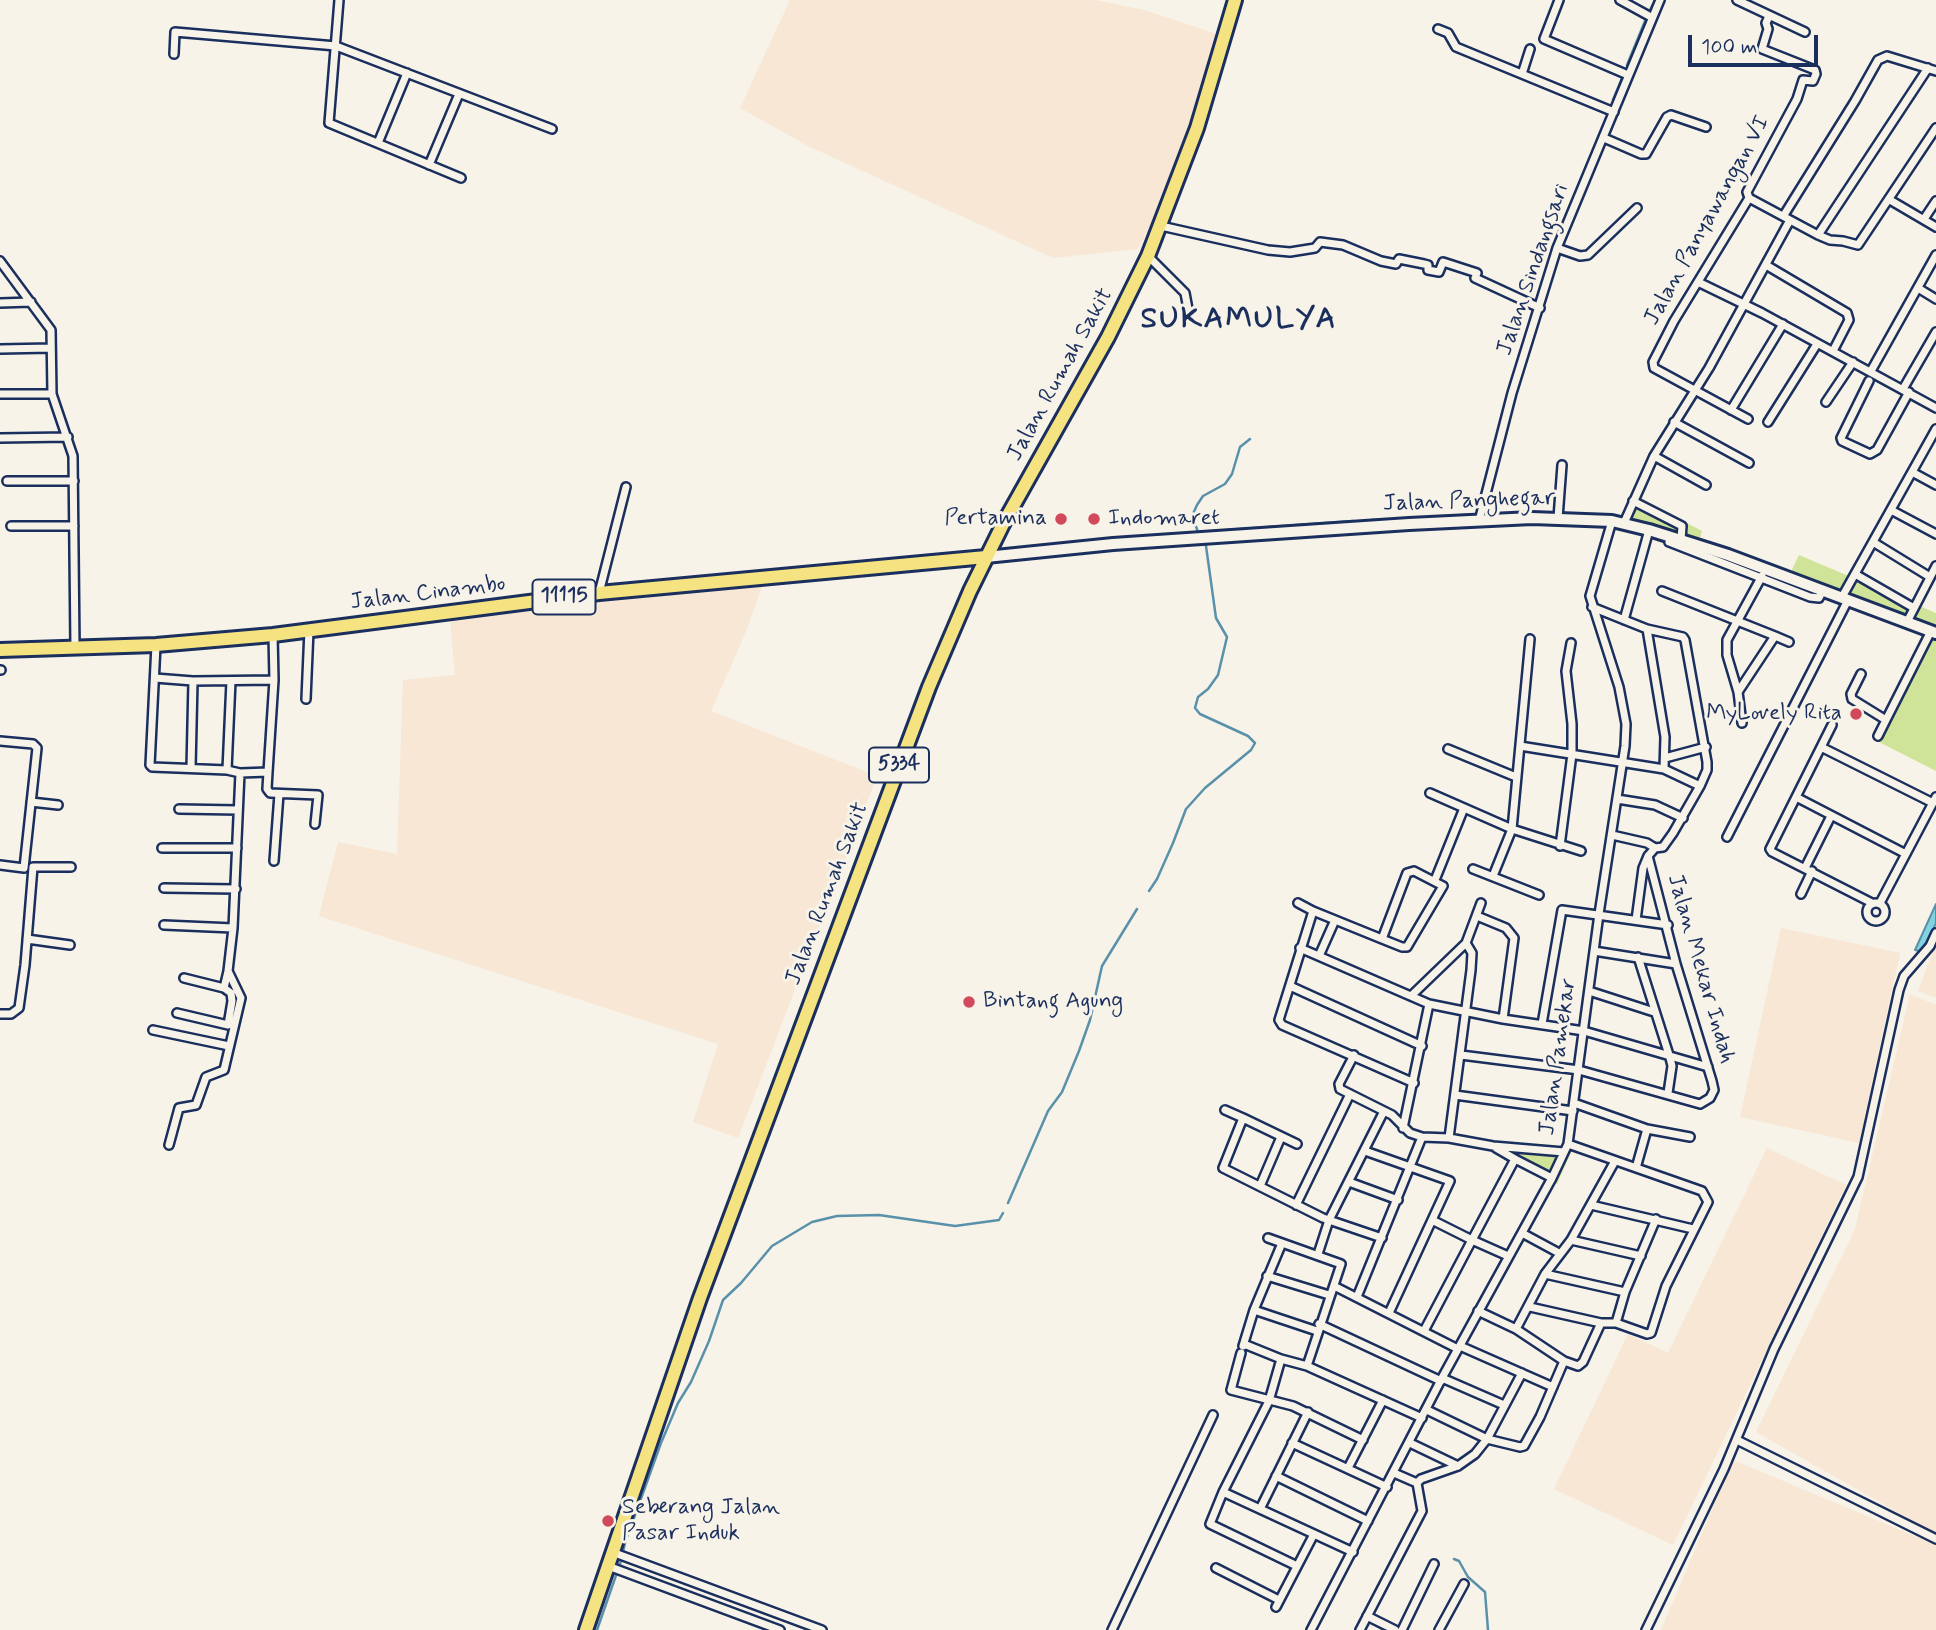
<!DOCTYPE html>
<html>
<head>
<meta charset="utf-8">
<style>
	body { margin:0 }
	#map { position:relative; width:1936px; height:1630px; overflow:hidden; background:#f7f3e8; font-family:Mynerve,sans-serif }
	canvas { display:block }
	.scale { position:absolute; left:1688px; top:35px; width:130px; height:32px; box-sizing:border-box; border:4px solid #1b2f5e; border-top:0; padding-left:9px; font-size:21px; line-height:24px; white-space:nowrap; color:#1b2f5e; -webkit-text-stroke:5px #f7f3e8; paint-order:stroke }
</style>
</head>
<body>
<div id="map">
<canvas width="1936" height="1630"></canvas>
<div class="scale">100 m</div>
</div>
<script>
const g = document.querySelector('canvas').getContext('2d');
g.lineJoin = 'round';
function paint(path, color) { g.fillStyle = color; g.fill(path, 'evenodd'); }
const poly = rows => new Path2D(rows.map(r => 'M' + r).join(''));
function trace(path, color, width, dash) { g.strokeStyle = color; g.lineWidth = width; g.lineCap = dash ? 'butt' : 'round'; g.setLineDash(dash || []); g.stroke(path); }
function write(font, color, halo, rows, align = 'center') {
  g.font = font + ' Mynerve,sans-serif'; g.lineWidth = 6; g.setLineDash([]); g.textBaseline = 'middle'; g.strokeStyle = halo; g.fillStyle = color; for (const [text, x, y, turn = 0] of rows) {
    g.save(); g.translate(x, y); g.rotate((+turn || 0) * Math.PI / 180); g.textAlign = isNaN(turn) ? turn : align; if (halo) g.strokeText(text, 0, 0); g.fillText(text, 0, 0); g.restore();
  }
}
const built = poly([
	[790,0,1095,0,1144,10,1217,34,1185,144,1158,210,1138,249,1053,258,808,146,740,108],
	[765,578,745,634,711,711,877,776,738,1138,693,1122,718,1044,319,916,338,842,397,854,403,680,455,675,450,618],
	[1781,928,1900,953,1859,1143,1740,1117],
	[1936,943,1936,998,1918,991],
	[1910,994,1936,1005,1936,1534,1756,1432,1855,1229],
	[1767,1148,1846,1185,1673,1545,1554,1489,1628,1334,1668,1353],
	[1733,1460,1936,1545,1936,1630,1661,1630]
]);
const green = poly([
	[1637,497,1702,531,1698,545,1626,524],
	[1799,555,1936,613,1936,771,1873,739,1932,632,1787,580],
	[1497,1142,1573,1148,1557,1184,1490,1150]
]);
const water = poly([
	[1936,904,1936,923,1923,952,1915,950,1936,904]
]);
const stream = poly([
	[1650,10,1655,0],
	[1627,65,1645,21],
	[1613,100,1622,78],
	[1589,162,1600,133],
	[1574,198,1581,181],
	[1419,518,1478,514],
	[1371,520,1403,519],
	[1198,532,1353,521],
	[1198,532,1192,516,1197,505,1203,496,1225,484,1232,474,1240,447,1250,439],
	[1149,891,1157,879,1173,843,1186,809,1205,788,1251,750,1255,743,1248,736,1200,714,1195,708,1198,697,1208,689,1218,675,1227,637,1216,618,1206,546],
	[1008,1203,1048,1111,1062,1092,1079,1051,1090,1020,1102,966,1137,909],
	[1454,1559,1459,1561,1468,1577,1485,1592,1488,1630],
	[597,1630,621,1561,625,1543,661,1443,678,1403,691,1382,709,1341,723,1300,741,1283,772,1246,812,1222,837,1216,879,1215,955,1226,999,1220,1003,1213]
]);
const street = poly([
	[339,0,329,123,461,178],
	[1559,0,1544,39,1628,75],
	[1620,0,1651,17],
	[1737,0,1805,32],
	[1438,29,1448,33,1456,47,1614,112],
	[174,54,175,32,336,46,552,129],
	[1522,74,1530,49],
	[1604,138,1641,154,1646,154,1667,117,1671,115,1706,127],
	[378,143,407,73],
	[429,165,459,94],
	[1749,198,1818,235,1830,240,1843,241,1858,245,1936,128],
	[1890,200,1936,227],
	[1784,215,1855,101,1878,60,1887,56,1936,71],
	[1924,219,1936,201],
	[1161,226,1268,250,1290,252,1315,248,1320,242,1343,245,1381,261,1396,264,1399,259,1424,264,1428,265,1428,270,1439,272,1443,262,1477,273,1475,278,1540,308],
	[1818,235,1928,68],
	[1557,248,1580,256,1588,255,1637,208],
	[1148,256,1185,293,1188,309],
	[0,261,51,330,52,394,73,456,75,647],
	[1766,265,1847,313,1849,320,1833,351],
	[1698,282,1762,313,1936,408],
	[1918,288,1936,299],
	[0,303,31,302],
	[0,349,51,348],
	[1871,371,1936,255],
	[1869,381,1841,438,1842,441,1870,454,1877,450,1909,392],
	[1903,389,1936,332],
	[0,394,52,394],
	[1826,402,1853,362],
	[1731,410,1783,324],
	[1748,419,1654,368,1653,362,1674,321,1749,198,1747,192,1797,99,1803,80,1813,81,1816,74,1815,70,1762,49,1768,29,1766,23,1769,16],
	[1674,422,1749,463],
	[1768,422,1817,344],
	[0,438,68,437],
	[1654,456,1706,485],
	[1912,472,1936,485],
	[7,481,74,481],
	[1633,501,1682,526,1681,540],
	[1891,510,1936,534],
	[1558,518,1562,465],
	[1479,521,1512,393,1557,248,1660,0],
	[1624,523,1654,456,1709,368,1790,220],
	[11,526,74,526],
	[1669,542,1810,597,1819,598,1823,590],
	[1873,542,1930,577],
	[1855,574,1914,608],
	[1662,591,1775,636,1738,692],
	[599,593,626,487],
	[1842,597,1936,429],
	[1624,620,1649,530],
	[1907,622,1936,566],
	[1647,629,1665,737,1664,769],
	[1775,636,1789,642],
	[156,645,150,765,152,767,227,770,240,773,268,772,274,680,273,635],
	[0,670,1,670],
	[1861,674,1851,694,1852,699,1886,720,1931,631],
	[155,678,193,681,274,680],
	[306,699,309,630],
	[1742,723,1738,692,1727,655,1727,640,1762,576],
	[1832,725,1770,849,1772,852,1872,903],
	[1878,736,1886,720],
	[0,741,33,744,37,748,24,868,0,865],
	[1520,746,1664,769,1700,786,1707,770,1707,762,1685,640,1683,637,1647,629,1592,607],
	[1821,747,1933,803],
	[1448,749,1516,777],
	[1665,758,1706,747],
	[191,768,193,681],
	[227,770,231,681],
	[268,772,267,789,270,793,318,795,315,824],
	[1430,793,1512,829,1581,851],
	[1796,797,1906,854],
	[1617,799,1655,805,1683,818],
	[31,802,58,805],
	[179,809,238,810],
	[1612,835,1647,843,1655,848],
	[1727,837,1848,600],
	[1560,846,1572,754,1572,724,1566,671,1571,643],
	[162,848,237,848],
	[274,861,279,794],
	[1805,868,1831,816],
	[1473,869,1539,895],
	[1493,876,1512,829,1530,639],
	[1435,880,1464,808],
	[164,888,236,889],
	[1801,894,1812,871],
	'1867 912a9 9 0 1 1 18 0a9 9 0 1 1-18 0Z',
	[1298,903,1313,911],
	[1880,903,1936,797],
	[1477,916,1506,928,1514,938,1503,1019],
	[1636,920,1643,868,1648,856],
	[164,925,233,928],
	[27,939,70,945],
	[1382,939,1402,947,1407,947,1443,886,1414,871,1407,873,1382,939,1313,911,1279,1020,1282,1025,1414,1083],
	[1300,948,1429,1004,1503,1019,1584,1031,1708,1067],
	[1594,951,1676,964],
	[1319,956,1335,920],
	[1638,957,1670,1058,1672,1066,1668,1093],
	[184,978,224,988,228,971],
	[1290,986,1422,1046],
	[1589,991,1654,1012],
	[1411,996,1466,943,1481,903],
	[177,1013,228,1025,232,1001,231,993,224,988],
	[0,1014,11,1014,19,1008,25,965,33,867,71,867],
	[1542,1024,1562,910,1668,925],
	[153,1030,229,1046],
	[1354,1055,1339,1084,1340,1089,1392,1115,1410,1133,1422,1137],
	[1461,1055,1579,1070,1700,1104,1710,1098,1714,1090,1712,1081,1676,964,1648,856,1655,848,1663,847,1673,833,1700,786],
	[1455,1095,1573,1111],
	[1574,1103,1647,1129,1636,1168],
	[1225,1110,1243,1118],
	[1403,1128,1429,1004],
	[1647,1129,1690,1137],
	[1449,1138,1471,970,1472,953,1466,943],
	[1297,1144,1243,1118,1223,1168,1323,1218,1382,1238],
	[169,1145,179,1108,196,1105,206,1077,224,1070,241,998,228,971,233,928,240,773],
	[1496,1148,1515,1159,1472,1240,1508,1256],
	[1365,1151,1450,1181,1389,1313],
	[1515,1159,1552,1178],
	[1349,1182,1398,1200],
	[1260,1186,1281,1137],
	[1296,1205,1350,1094],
	[1591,1205,1693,1229],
	[1522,1233,1559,1253],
	[1268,1238,1341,1264,1307,1366],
	[1571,1240,1641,1256],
	[1318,1254,1329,1220,1384,1111],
	[1545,1274,1625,1292],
	[1267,1276,1329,1295],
	[1334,1286,1458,1349],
	[1357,1297,1422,1137,1449,1138,1493,1146,1564,1152],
	[1530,1307,1601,1323,1616,1323,1647,1334,1651,1333,1666,1286,1708,1202,1702,1191,1568,1144],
	[1254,1310,1317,1331],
	[1478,1311,1516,1329,1564,1361,1578,1366,1583,1362,1601,1323],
	[1616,1323,1625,1292,1656,1219],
	[1319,1324,1441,1381],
	[1516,1329,1545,1274,1571,1240,1615,1161],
	[1424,1331,1472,1240,1432,1220],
	[1244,1344,1281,1359,1307,1366,1422,1418],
	[1243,1346,1254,1310,1282,1243],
	[1460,1346,1553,1387],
	[1241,1353,1231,1390,1293,1406,1363,1440],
	[1281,1359,1269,1401,1223,1492,1210,1524,1297,1566],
	[1442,1378,1504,1405],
	[1427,1410,1487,1439,1522,1373],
	[1737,1440,1936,1539],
	[1292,1443,1387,1487],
	[1410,1443,1458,1466],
	[1348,1468,1383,1400],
	[1394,1473,1417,1483],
	[1276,1476,1368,1521],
	[1417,1483,1421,1479,1458,1466,1475,1454,1487,1439,1520,1447,1524,1446,1540,1417,1564,1361],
	[1223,1492,1353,1552],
	[1260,1509,1308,1412],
	[612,1552,822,1630],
	[608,1566,780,1630],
	[1216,1568,1279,1600],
	[1276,1607,1314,1534],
	[1367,1616,1395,1630],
	[1112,1630,1213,1415],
	[1311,1630,1442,1378,1552,1178,1568,1144,1599,914,1625,746,1626,724,1619,687,1590,596,1612,521],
	[1360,1630,1422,1511,1417,1483],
	[1402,1630,1434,1564],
	[1439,1630,1464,1584],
	[1646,1630,1724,1469,1774,1349,1858,1177,1899,990,1904,976,1930,946,1936,933]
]);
const secondary = poly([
	[986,557,1113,544,1409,524,1532,518,1612,521,1649,530,1728,555,1936,633]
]);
const primary = poly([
	[0,650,156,645,273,635,599,593,986,557],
	[586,1630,700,1298,929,687,970,591,1003,524,1108,337,1148,256,1197,128,1235,0]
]);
const markers = [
	[1061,519,7,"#d1495b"],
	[1094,519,7,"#d1495b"],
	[1856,714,7,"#d1495b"],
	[969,1002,7,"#d1495b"],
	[608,1521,7,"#d1495b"]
];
const shields = [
	[564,597,63],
	[899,765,60]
];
const shieldNames = [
	["11115",564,597],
	["5334",899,765]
];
const streetNames = [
	["Jalan Panyawangan VI",1708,221,-61],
	["Jalan Sindangsari",1534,270,-71],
	["Jalan Rumah Sakit",1061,375,-61],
	["Jalan Panghegar",1469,502,-2],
	["Jalan Cinambo",428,594,-7],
	["Jalan Rumah Sakit",828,894,-69],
	["Jalan Mekar Indah",1700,969,74],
	["Jalan Pamekar",1559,1057,-82]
];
const poiNames = [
	["Pertamina",1047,519,"right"],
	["Indomaret",1108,519],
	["MyLovely Rita",1842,714,"right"],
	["Bintang Agung",983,1002],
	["Seberang Jalan",622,1508],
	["Pasar Induk",622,1534]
];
const districtNames = [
	["SUKAMULYA",1239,321]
];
paint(built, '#f7e7d4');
paint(green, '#cfe498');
paint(water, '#83d2df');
trace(water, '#5991ab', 2);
trace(stream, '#5991ab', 2.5);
trace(street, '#1b2f5e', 12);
trace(secondary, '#1b2f5e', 16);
trace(primary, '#1b2f5e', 18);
trace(street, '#f7f3e8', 7);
trace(secondary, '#f7f3e8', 10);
trace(primary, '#f5e382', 12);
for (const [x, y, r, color] of markers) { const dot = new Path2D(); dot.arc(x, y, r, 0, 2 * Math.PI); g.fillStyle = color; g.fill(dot); trace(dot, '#f7f3e8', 2.5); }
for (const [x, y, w] of shields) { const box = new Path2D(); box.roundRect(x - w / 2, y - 17.5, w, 35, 5); g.fillStyle = '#f7f3e8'; g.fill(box); trace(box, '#1b2f5e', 2); }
write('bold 21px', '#1b2f5e', null, shieldNames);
write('23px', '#1b2f5e', '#f7f3e8', streetNames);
write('23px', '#1b2f5e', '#f7f3e8', poiNames, 'left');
g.letterSpacing = '2px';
write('bold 30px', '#1b2f5e', '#f7f3e8', districtNames);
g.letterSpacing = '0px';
</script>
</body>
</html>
